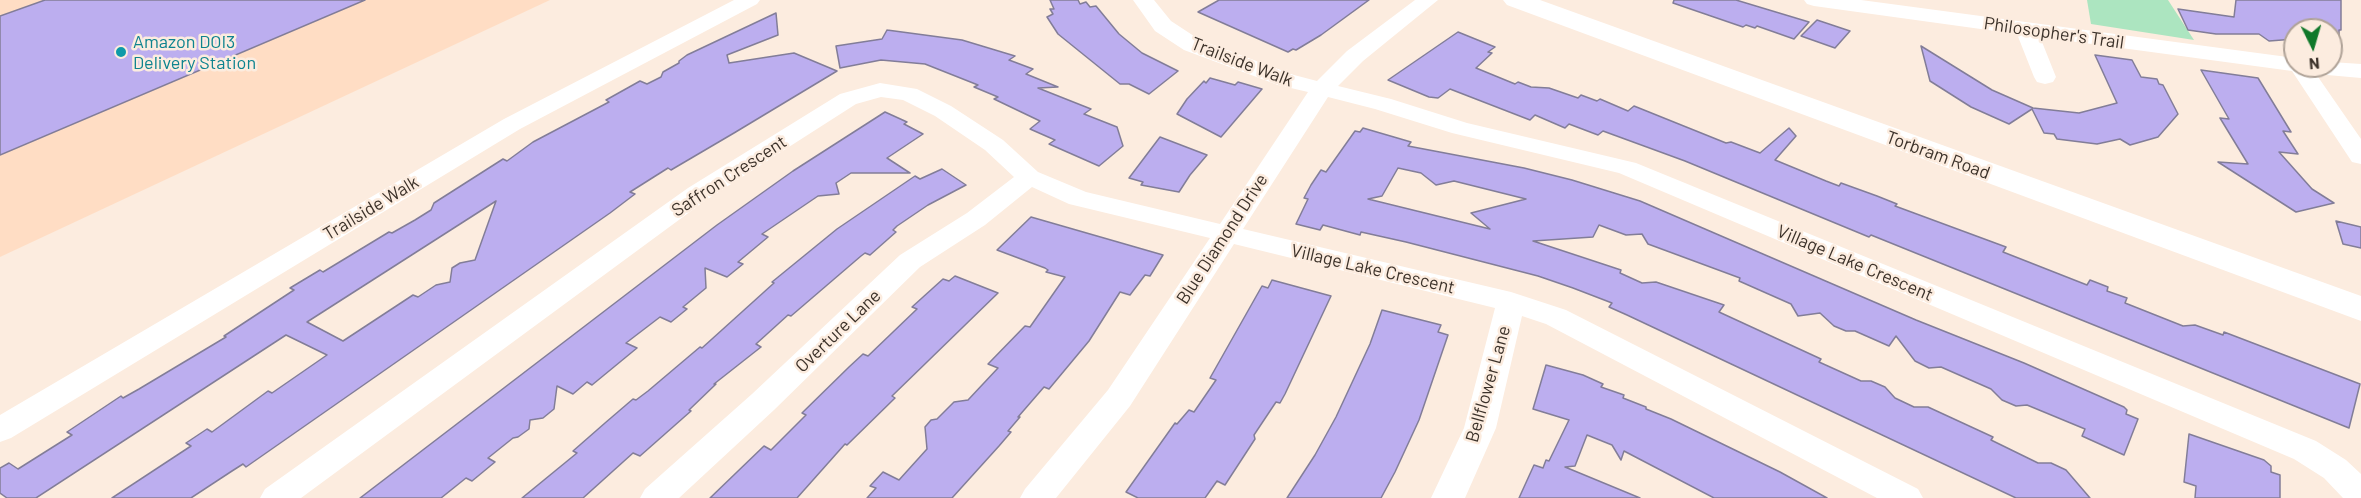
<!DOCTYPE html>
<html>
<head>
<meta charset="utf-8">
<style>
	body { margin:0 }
	#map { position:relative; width:2361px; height:498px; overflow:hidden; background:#fcecdf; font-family:Barlow,sans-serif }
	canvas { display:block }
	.north { position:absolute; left:2283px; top:18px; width:60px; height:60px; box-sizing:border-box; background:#fcecdf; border:2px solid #afa297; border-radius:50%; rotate:175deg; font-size:16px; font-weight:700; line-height:24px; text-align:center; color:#3c322a }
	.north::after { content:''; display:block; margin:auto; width:21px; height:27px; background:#10782a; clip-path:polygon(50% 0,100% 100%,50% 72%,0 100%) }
</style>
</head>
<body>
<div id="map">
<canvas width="2361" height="498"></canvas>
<div class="north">N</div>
</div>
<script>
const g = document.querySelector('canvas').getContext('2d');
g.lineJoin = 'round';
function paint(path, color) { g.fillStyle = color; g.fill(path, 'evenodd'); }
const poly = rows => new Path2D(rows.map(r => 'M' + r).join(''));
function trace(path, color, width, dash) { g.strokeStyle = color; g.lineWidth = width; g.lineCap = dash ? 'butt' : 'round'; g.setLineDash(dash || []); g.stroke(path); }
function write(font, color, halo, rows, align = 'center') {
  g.font = font + ' Barlow,sans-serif'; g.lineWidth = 5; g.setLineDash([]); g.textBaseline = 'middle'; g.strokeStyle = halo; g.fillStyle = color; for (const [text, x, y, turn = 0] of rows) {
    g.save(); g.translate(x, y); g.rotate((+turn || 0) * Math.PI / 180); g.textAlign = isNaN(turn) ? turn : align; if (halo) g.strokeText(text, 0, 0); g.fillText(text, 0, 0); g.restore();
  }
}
const built = poly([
	[0,0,550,0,0,257]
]);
const green = poly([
	[2087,0,2168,0,2194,40,2091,24]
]);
const building = poly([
	[45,0,365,0,0,155,0,16,45,0],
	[1050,0,1078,0,1080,4,1086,2,1090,7,1096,6,1119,34,1142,53,1178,71,1149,94,1129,84,1120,84,1058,34,1047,17,1053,14,1050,9,1054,9,1050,0],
	[1219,0,1369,0,1321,35,1296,50,1293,49,1288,52,1198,12,1219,0],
	[1674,0,1736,0,1809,22,1794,39,1757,26,1755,28,1746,25,1743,27,1673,3,1674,0],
	[2236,0,2341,0,2341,30,2339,30,2339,35,2331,35,2331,30,2295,30,2295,39,2269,41,2259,34,2216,34,2188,30,2178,9,2234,17,2236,0],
	[776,13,778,35,727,55,729,63,794,53,837,71,734,133,671,170,668,168,630,192,635,194,610,213,246,467,243,464,232,471,191,498,112,498,191,446,186,443,207,429,212,432,268,391,272,393,327,355,286,335,36,498,7,498,0,493,0,468,9,463,18,469,72,435,67,432,121,396,123,398,139,389,226,337,224,336,294,290,290,288,320,270,323,272,389,232,392,233,415,220,431,210,434,203,503,159,507,161,533,142,609,102,606,100,640,81,647,84,661,77,663,72,679,63,679,61,687,55,776,13],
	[496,201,475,260,460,263,452,268,450,282,436,285,418,297,413,295,343,341,307,322,496,201],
	[1817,20,1850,31,1835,48,1801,36,1817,20],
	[887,30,962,40,1015,56,1009,60,1033,69,1026,74,1058,87,1038,88,1091,109,1084,114,1117,127,1123,146,1099,166,1049,144,1055,140,1030,129,1040,121,994,99,998,97,974,87,978,85,925,64,881,60,840,68,836,46,882,39,887,30],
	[1458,32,1495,47,1488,52,1492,53,1476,68,1515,84,1518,82,1531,87,1549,88,1578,98,1581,95,1597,101,1600,99,1628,111,1634,106,1726,143,1731,142,1760,153,1789,128,1796,136,1775,160,1826,181,1839,186,1841,183,1877,196,1897,204,1895,206,2006,247,2003,252,2087,285,2090,280,2108,287,2107,291,2127,298,2125,303,2183,326,2195,325,2223,335,2224,332,2360,384,2349,428,1871,235,1869,237,1685,161,1603,131,1598,135,1569,124,1565,128,1535,115,1530,120,1450,89,1438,98,1429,97,1388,80,1458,32],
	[1921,46,1992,90,2033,108,2079,113,2117,103,2095,55,2132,60,2141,77,2157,79,2159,84,2163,85,2178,114,2158,137,2130,145,2120,139,2097,144,2057,139,2054,134,2044,133,2032,109,2009,124,1971,107,1930,81,1921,46],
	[2201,70,2258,78,2291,132,2283,131,2298,154,2279,152,2312,189,2334,203,2296,212,2218,162,2248,164,2220,118,2229,119,2201,70],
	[1210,78,1235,85,1238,82,1262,89,1221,137,1177,114,1187,99,1204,81,1206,83,1210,78],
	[885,112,907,122,904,124,923,134,887,158,910,173,851,173,836,183,839,194,818,196,762,234,768,237,738,262,743,264,727,277,705,268,706,288,683,307,687,309,671,322,660,317,626,343,637,348,592,385,587,382,573,394,557,386,554,409,543,418,530,420,529,429,518,437,513,438,488,458,495,462,472,481,466,478,441,498,360,498,717,225,793,171,885,112],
	[1363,128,1411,142,1408,146,1524,168,1572,180,1640,201,1916,320,2024,363,2124,407,2127,410,2126,414,2138,419,2124,455,2082,436,2085,429,2027,405,2016,406,2002,400,1991,389,1941,367,1929,368,1915,361,1896,336,1889,346,1855,331,1846,331,1834,326,1820,313,1798,316,1791,304,1739,281,1740,278,1648,244,1642,234,1626,235,1599,225,1593,237,1533,241,1621,270,1620,273,1642,283,1656,282,1724,305,1719,312,1821,359,1819,362,1861,381,1871,381,1885,387,1895,398,1914,407,1928,407,1993,437,1991,440,2038,463,2051,463,2066,470,2090,498,2016,498,1627,315,1609,307,1612,303,1573,288,1538,276,1406,242,1361,232,1360,235,1323,225,1320,230,1296,224,1308,199,1304,198,1311,185,1321,170,1326,172,1355,131,1360,132,1363,128],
	[1398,168,1421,173,1436,185,1454,181,1526,199,1471,213,1490,229,1368,199,1382,196,1398,168],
	[1160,137,1207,155,1190,175,1179,192,1141,185,1143,182,1129,178,1160,137],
	[942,169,966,185,928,205,897,226,893,230,896,232,870,255,865,253,861,256,791,316,788,315,756,344,761,347,714,384,716,384,689,410,691,411,640,456,633,453,583,498,522,498,577,453,573,451,605,423,633,399,636,400,648,391,700,347,702,348,774,283,772,282,837,229,915,176,920,179,942,169],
	[1031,217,1163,255,1150,276,1145,275,1130,295,1120,292,1089,341,1049,389,1044,387,1018,417,1020,417,1008,431,1011,432,999,446,952,498,867,498,876,488,870,486,883,472,899,480,927,449,925,427,931,420,937,419,954,402,968,400,998,368,988,364,1025,326,1030,327,1065,277,1046,272,1048,270,1045,268,997,250,1031,217],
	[2336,221,2361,227,2361,248,2343,244,2336,221],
	[955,276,998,293,892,396,895,398,847,445,845,444,797,498,710,498,764,446,771,450,806,415,802,413,849,367,863,354,868,356,917,309,912,307,943,279,949,281,955,276],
	[1272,280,1331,296,1285,394,1280,403,1276,402,1254,435,1255,439,1225,485,1217,481,1205,498,1138,498,1126,492,1175,423,1177,424,1189,410,1194,412,1216,380,1210,378,1262,286,1268,288,1272,280],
	[1382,310,1441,325,1438,332,1448,335,1419,420,1395,472,1381,498,1287,498,1315,455,1336,417,1370,344,1382,310],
	[1546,365,1583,375,1603,384,1601,387,1624,395,1623,398,1646,407,1646,409,1671,419,1780,472,1827,498,1714,498,1624,451,1621,460,1612,445,1587,435,1575,466,1565,467,1640,498,1519,498,1534,465,1543,468,1546,460,1549,461,1569,420,1533,409,1546,365],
	[2189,434,2264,460,2271,466,2271,472,2280,475,2280,498,2195,498,2196,486,2184,482,2189,434]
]);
const street = poly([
	[734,0,760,0,757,4,520,129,11,438,0,442,0,415,504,119,734,0],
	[1133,0,1154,0,1171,21,1200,40,1294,75,1317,81,1347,51,1415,0,1438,0,1363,61,1338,86,1391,99,1467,123,1636,163,2316,441,2346,460,2361,474,2361,498,2343,498,2324,478,2294,459,1619,173,1452,133,1375,109,1328,97,1243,229,1511,292,1566,310,1918,489,1923,498,1877,498,1546,324,1522,316,1496,428,1465,498,1431,498,1464,428,1495,308,1234,244,1130,406,1056,498,1020,498,1025,489,1108,390,1210,238,1069,204,1032,187,985,225,920,267,774,410,679,498,640,498,645,489,752,394,900,255,967,213,1014,177,985,150,935,116,903,100,881,97,856,104,706,200,301,498,260,498,265,489,688,188,840,94,880,83,917,89,951,106,1003,140,1038,172,1086,192,1220,224,1308,92,1278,85,1184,50,1155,31,1133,0],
	[1804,0,1861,0,2295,58,2295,66,2331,66,2331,62,2361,64,2361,78,2316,74,2361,139,2361,164,2352,162,2292,71,2040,37,2056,77,2053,82,2045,84,2037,82,2034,77,2017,34,1814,6,1807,4,1804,0]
]);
const secondary = poly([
	[1503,0,1540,0,2361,296,2361,321,1507,5,1503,0]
]);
const markers = [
	[121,52,6,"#0f9aa8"]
];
const streetNames = [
	["Philosopher's Trail",2054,33,8],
	["Trailside Walk",1242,62,21],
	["Torbram Road",1938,155,20],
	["Saffron Crescent",729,176,-33],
	["Trailside Walk",371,208,-31],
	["Blue Diamond Drive",1222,239,-57],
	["Village Lake Crescent",1855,263,23],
	["Village Lake Crescent",1373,269,13],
	["Overture Lane",838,331,-44],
	["Bellflower Lane",1488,384,-74]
];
const cultureNames = [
	["Amazon DOI3",133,42],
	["Delivery Station",133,63]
];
paint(built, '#ffddc4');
paint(green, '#ace5c0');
paint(building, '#bcaeef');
trace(building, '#827d98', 1.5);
paint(street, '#fff');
paint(secondary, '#fff');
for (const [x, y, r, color] of markers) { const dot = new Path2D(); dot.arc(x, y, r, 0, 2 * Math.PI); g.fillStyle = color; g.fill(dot); trace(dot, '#fcecdf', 2); }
write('18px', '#3c322a', '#fcecdf', streetNames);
write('18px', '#0d838f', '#fcecdf', cultureNames, 'left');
</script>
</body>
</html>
